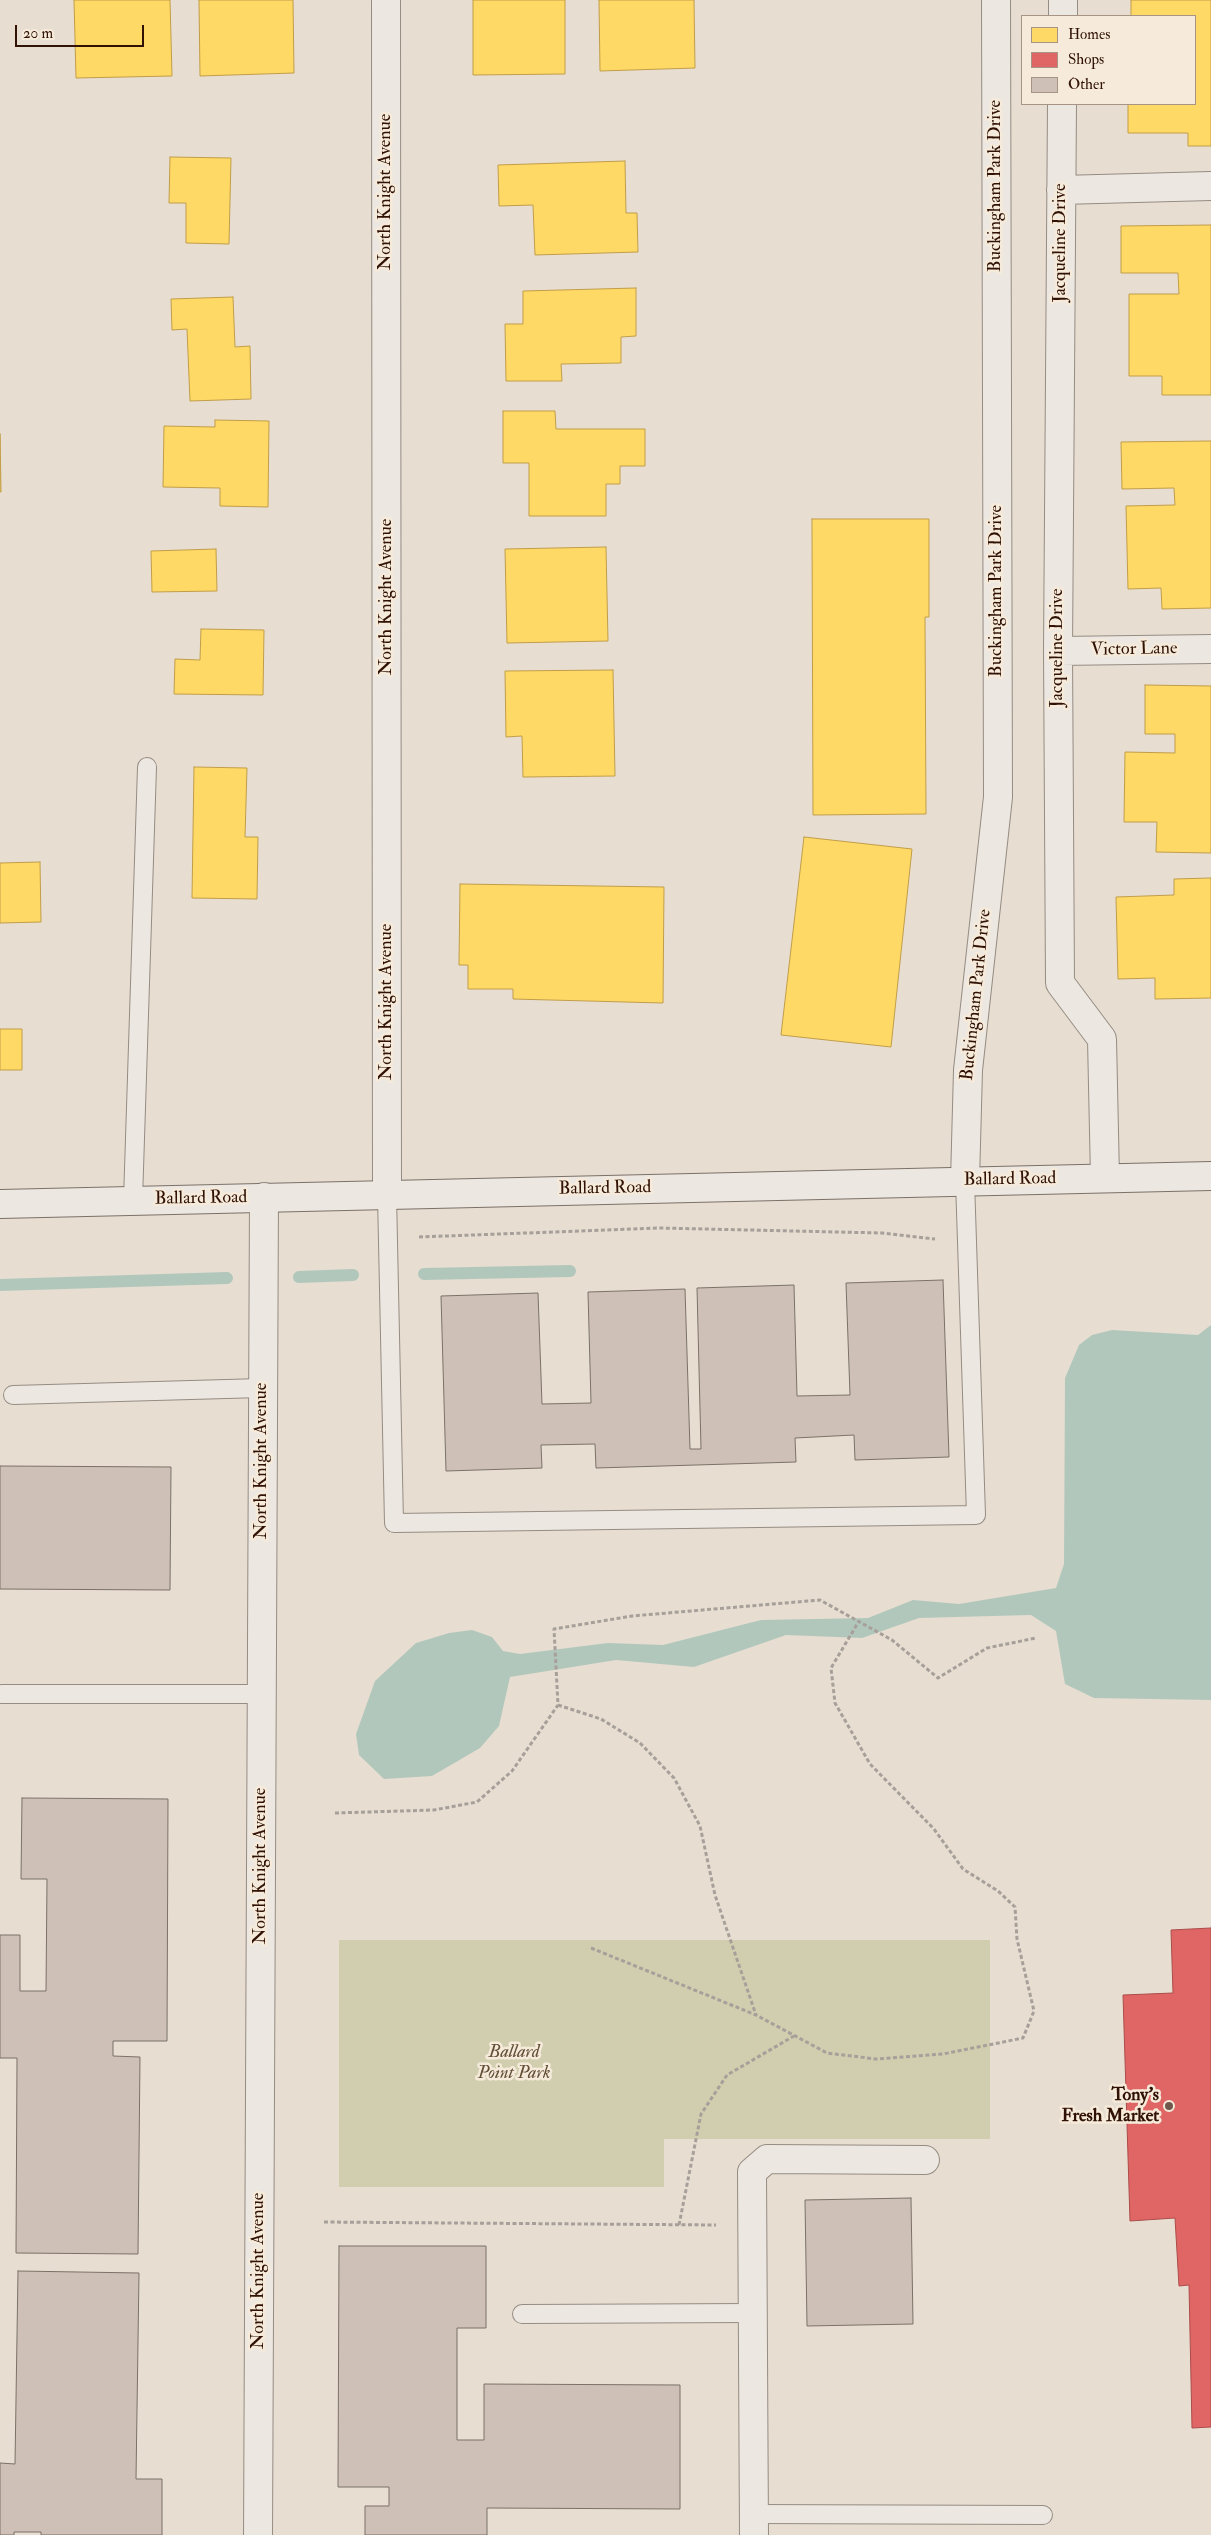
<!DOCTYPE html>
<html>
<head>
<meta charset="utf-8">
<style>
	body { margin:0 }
	#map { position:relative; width:1211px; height:2535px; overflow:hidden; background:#e7ded1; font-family:"IM FELL Double Pica",serif }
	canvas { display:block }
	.legend { position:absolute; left:1021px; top:15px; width:175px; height:90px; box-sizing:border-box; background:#f6ebdb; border:1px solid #a79485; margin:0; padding:6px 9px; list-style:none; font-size:15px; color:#301104 }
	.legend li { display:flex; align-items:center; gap:10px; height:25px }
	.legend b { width:25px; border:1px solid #a79485 }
	.scale { position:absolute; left:15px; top:25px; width:129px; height:22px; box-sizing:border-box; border:2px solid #301104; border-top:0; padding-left:6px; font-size:15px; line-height:18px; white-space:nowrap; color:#301104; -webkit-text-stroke:4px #f6ebdb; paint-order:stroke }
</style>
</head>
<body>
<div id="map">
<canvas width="1211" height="2535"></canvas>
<ul class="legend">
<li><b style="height:14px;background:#ffd966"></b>Homes</li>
<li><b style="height:14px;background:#e06666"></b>Shops</li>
<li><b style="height:14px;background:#cfc0b7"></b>Other</li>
</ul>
<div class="scale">20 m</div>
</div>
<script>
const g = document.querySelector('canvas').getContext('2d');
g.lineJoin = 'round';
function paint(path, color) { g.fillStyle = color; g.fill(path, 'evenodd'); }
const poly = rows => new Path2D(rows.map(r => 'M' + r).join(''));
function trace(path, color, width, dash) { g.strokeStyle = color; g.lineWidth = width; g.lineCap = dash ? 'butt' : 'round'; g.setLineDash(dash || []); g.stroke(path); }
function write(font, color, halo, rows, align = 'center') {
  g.font = font + ' "IM FELL Double Pica",serif'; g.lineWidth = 5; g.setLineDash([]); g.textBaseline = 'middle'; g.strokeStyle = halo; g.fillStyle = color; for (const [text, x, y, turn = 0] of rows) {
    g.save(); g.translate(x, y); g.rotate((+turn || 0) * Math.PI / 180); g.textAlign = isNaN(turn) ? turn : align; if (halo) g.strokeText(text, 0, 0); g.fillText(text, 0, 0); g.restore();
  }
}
const green = poly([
	[339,1940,990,1940,990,2139,664,2139,664,2187,339,2187]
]);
const water = poly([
	[1211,1325,1211,1700,1094,1698,1065,1684,1056,1631,1031,1615,919,1618,862,1638,786,1635,694,1667,616,1660,510,1677,499,1726,480,1748,432,1776,384,1779,359,1755,356,1734,375,1681,416,1643,449,1633,472,1630,492,1637,503,1651,520,1654,608,1643,663,1645,761,1620,868,1618,913,1600,959,1604,1056,1588,1064,1564,1065,1378,1079,1345,1092,1335,1112,1330,1198,1335]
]);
const homes = poly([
	[74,0,170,0,172,76,76,78,74,0],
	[199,0,293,0,294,73,200,76,199,0],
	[473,0,565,0,565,74,473,75,473,0],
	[599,0,694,0,695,68,600,71,599,0],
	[1131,0,1211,0,1211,146,1188,146,1188,133,1128,133,1128,104,1195,104,1195,16,1131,16,1131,0],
	[170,157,231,158,229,244,186,243,186,203,169,203,170,157],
	[625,161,626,213,637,213,638,252,535,255,533,205,499,206,498,165,625,161],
	[1211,225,1211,395,1162,395,1162,376,1129,376,1129,294,1179,294,1178,273,1121,273,1121,226,1211,225],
	[636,288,636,336,621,337,621,363,561,364,562,381,506,381,505,324,523,324,523,291,636,288],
	[233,297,235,347,250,346,251,399,190,401,187,329,172,330,171,299,233,297],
	[503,411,555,411,556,429,645,429,645,466,620,466,620,484,606,484,606,516,529,516,529,463,503,463,503,411],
	[215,420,269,421,268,507,220,506,220,488,163,487,164,426,215,427,215,420],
	[0,434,1,492,0,492,0,434],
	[1211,441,1211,608,1162,609,1161,588,1128,589,1126,506,1175,505,1174,488,1122,489,1121,442,1211,441],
	[812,519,929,519,929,617,925,617,926,814,813,815,812,519],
	[606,547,608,641,507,643,505,549,606,547],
	[216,549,217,591,152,592,151,551,216,549],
	[201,629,264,630,263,695,174,694,175,659,200,660,201,629],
	[613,670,615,776,523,777,522,736,506,737,505,671,613,670],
	[1145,685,1211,686,1211,853,1156,852,1157,822,1124,822,1125,752,1175,753,1175,734,1145,734,1145,685],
	[194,767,247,768,245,837,258,837,257,899,192,898,194,767],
	[804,837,912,849,891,1047,781,1035,804,837],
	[40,862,41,922,0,923,0,863,40,862],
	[1211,878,1211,998,1155,999,1155,978,1118,979,1116,897,1174,895,1174,879,1211,878],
	[460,884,664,887,663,1003,513,999,513,989,468,989,468,965,459,965,460,884],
	[0,1029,22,1029,22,1070,0,1070,0,1029]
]);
const shops = poly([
	[1211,1928,1211,2427,1192,2428,1189,2285,1179,2286,1175,2218,1130,2221,1123,1995,1173,1993,1171,1930,1211,1928]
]);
const stream = poly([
	[424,1274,570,1271],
	[299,1277,353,1275],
	[0,1285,227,1278]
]);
const building = poly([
	[943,1280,949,1457,855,1460,854,1435,795,1438,796,1462,596,1468,595,1444,541,1445,542,1468,446,1471,441,1296,538,1293,542,1404,591,1403,588,1292,685,1289,690,1449,701,1449,697,1288,794,1285,797,1396,850,1395,846,1283,943,1280],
	[0,1466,171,1467,170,1590,0,1589,0,1466],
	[22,1798,168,1799,167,2041,113,2041,113,2056,140,2057,138,2254,16,2253,17,2058,0,2058,0,1935,20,1935,20,1991,46,1991,47,1879,21,1879,22,1798],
	[911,2198,913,2324,807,2326,805,2200,911,2198],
	[339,2246,486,2246,486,2328,457,2328,457,2440,484,2440,484,2384,680,2385,680,2509,487,2508,487,2535,365,2535,365,2506,389,2506,389,2487,338,2487,339,2246],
	[18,2271,139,2273,136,2479,162,2479,162,2535,41,2535,41,2532,14,2532,14,2535,0,2535,0,2463,15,2464,18,2271]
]);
const path = poly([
	[419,1237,660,1228,882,1233,935,1239],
	[558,1705,601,1719,640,1743,674,1778,700,1826,715,1895,756,2015],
	[335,1813,434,1810,477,1802,512,1771,558,1705,554,1629,632,1616,820,1600,892,1640,938,1678,987,1648,1036,1638],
	[591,1948,756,2015,827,2053,876,2059,943,2054,1023,2038,1034,2011,1017,1939,1015,1907,998,1891,963,1869,934,1829,870,1764,835,1703,831,1668,859,1621],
	[324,2222,716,2225],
	[679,2225,701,2114,727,2075,794,2036]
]);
const lane = poly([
	[387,1195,394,1523,976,1515,965,1181],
	[133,1200,147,767],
	[13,1395,262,1388],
	[2,1694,261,1694],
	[522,2314,753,2313],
	[754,2514,1043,2515]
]);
const street = poly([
	[386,0,387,1195],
	[1063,16,1063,0],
	[1062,104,1058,651,1060,983,1102,1039,1105,1178],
	[1061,190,1211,186],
	[1058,651,1211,649],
	[965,1181,968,1070,998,797,996,0],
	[258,2535,264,1197],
	[754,2535,752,2172,767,2159,925,2160]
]);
const secondary = poly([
	[0,1204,1211,1176]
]);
const markers = [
	[1169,2106,5,"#70594c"]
];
const streetNames = [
	["Buckingham Park Drive",996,186,-90],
	["North Knight Avenue",386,192,-90],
	["Jacqueline Drive",1061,243,-90],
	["Buckingham Park Drive",997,591,-90],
	["North Knight Avenue",387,597,-90],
	["Jacqueline Drive",1058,648,-90],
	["Victor Lane",1134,650,-1],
	["Buckingham Park Drive",977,995,-84],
	["North Knight Avenue",387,1002,-90],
	["Ballard Road",1010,1180,-1],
	["Ballard Road",605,1189,-1],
	["Ballard Road",201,1199,-1],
	["North Knight Avenue",262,1461,-90],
	["North Knight Avenue",261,1866,-90],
	["North Knight Avenue",259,2271,-90]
];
const parkNames = [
	["Ballard",514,2053],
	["Point Park",514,2074]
];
const poiNames = [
	["Tony's",1159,2096],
	["Fresh Market",1159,2117]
];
paint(green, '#d0ceaf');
paint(water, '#b2c7bc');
paint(homes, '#ffd966');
trace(homes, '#c19d49', 1);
paint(shops, '#e06666');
trace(shops, '#ab4c49', 1);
trace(stream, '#b2c7bc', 12);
paint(building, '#cfc0b7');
trace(building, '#7b7168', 1);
trace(lane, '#958c83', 20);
trace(street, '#958c83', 30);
trace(secondary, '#7b7168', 30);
trace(path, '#a7a09a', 3, [4, 2.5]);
trace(lane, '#ece7e1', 18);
trace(street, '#ece7e1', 28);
trace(secondary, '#ece7e1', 28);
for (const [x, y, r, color] of markers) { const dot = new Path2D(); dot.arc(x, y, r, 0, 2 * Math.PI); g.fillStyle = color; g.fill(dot); trace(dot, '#f6ebdb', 2); }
write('18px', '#301104', '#f6ebdb', streetNames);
write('italic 18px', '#624f36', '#f6ebdb', parkNames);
write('bold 18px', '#301104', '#f6ebdb', poiNames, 'right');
</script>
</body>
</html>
